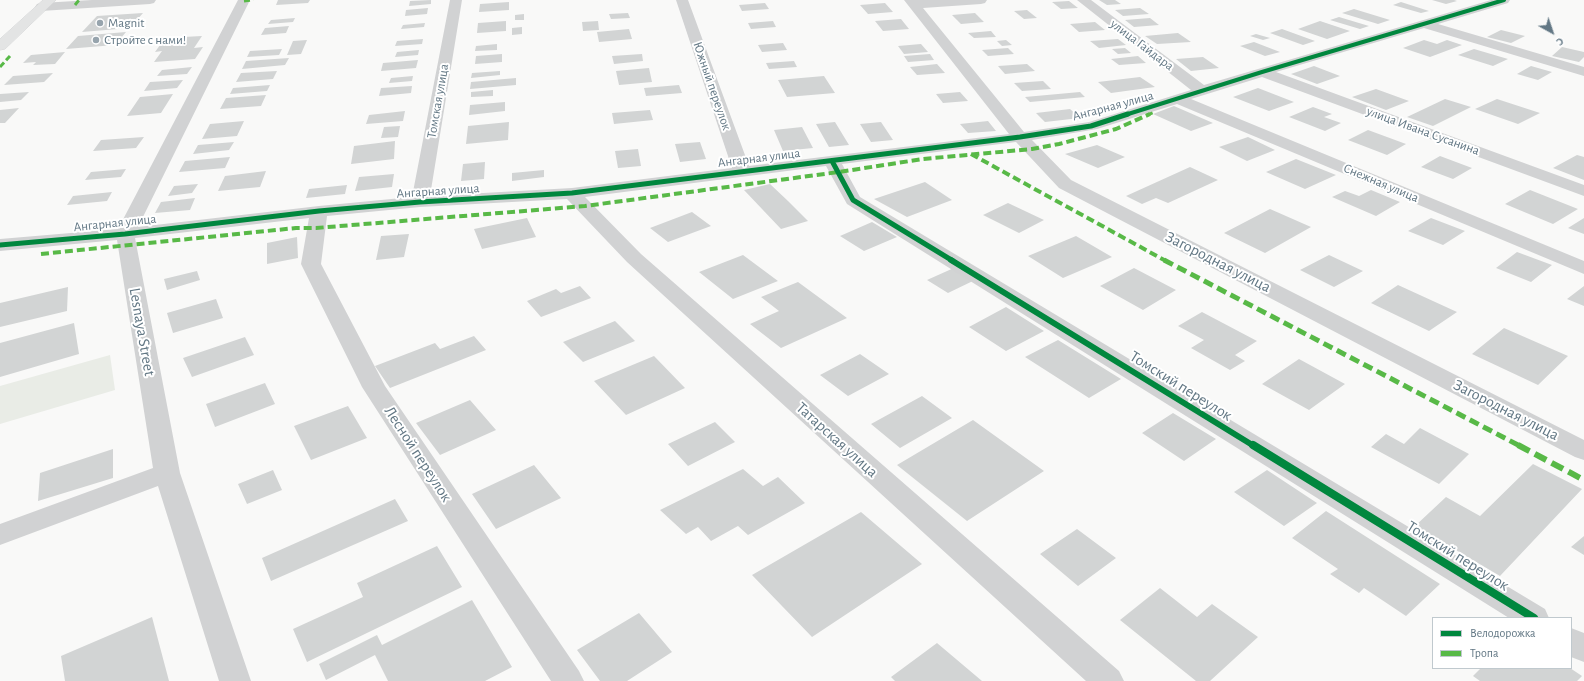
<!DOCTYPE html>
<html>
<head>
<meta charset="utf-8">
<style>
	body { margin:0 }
	#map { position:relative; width:1584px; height:681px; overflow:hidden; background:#f9f9f8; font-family:"Alegreya Sans",sans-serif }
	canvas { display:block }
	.legend { position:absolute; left:1432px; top:617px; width:140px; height:52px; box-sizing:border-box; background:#fff; border:1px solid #c0c9ce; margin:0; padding:5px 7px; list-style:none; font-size:12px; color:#627784 }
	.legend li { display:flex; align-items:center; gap:8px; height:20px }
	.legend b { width:20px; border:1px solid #c0c9ce }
	.north { position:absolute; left:1532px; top:12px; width:40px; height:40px; -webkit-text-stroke:3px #fff; paint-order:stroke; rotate:140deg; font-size:11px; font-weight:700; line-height:16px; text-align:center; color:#627784 }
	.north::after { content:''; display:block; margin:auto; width:14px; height:18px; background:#627784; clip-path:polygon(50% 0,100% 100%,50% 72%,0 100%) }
</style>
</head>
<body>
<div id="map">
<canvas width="1584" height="681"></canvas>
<ul class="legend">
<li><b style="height:5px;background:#00873e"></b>Велодорожка</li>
<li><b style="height:5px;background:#58b947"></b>Тропа</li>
</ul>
<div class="north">С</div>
</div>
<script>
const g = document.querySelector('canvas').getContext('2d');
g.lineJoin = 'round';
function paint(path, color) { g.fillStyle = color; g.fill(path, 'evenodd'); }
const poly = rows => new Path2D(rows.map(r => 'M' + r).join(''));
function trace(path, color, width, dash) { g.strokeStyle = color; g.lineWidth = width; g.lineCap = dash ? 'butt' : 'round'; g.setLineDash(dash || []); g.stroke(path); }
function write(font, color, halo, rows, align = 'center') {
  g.font = font + ' "Alegreya Sans",sans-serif'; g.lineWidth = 4; g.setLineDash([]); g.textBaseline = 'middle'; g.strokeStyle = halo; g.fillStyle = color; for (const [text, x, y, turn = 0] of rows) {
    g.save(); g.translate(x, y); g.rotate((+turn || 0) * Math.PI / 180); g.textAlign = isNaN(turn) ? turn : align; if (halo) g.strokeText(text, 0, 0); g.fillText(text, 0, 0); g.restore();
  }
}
const green = poly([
	[110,355,115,390,0,424,0,386]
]);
const building = poly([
	[278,0,310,0,308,3,276,5],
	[431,0,431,4,409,6,410,1],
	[1099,0,1115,0,1121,4,1107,5],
	[1432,0,1454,0,1457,1,1446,4],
	[1069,1,1078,8,1061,9,1052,2],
	[509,2,509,10,479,12,480,4],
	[1401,2,1429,11,1421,13,1393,5],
	[765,3,769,9,742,11,739,5],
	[885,3,893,12,868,14,860,5],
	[428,8,427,14,405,16,406,10],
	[1140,8,1149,14,1123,16,1115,10],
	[1354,9,1390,20,1378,24,1342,13],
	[1027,10,1037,18,1024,19,1014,11],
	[143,13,130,28,82,32,97,16],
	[628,13,630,18,611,19,609,14],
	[975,13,984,22,961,24,952,15],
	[524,14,524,20,515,20,515,15],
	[1339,17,1369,26,1360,29,1330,20],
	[295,18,293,22,268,24,271,20],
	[1150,18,1159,25,1134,27,1125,20],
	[901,19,909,29,883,31,875,21],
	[506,21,506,31,477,33,478,23],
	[598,21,599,30,583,31,582,22],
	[773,21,776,27,751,29,748,23],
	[1320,21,1350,31,1327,39,1298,29],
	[1095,22,1105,30,1079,32,1070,24],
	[425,23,424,27,401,29,403,25],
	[289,26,286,33,261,35,265,28],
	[522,27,522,34,512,35,512,28],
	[629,29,632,39,599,42,597,32],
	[1282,29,1315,41,1303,45,1270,33],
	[1501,30,1525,36,1511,43,1487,37],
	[991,31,996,37,974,38,968,33],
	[126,32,115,45,66,49,78,36],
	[1178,33,1191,42,1157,44,1145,36],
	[1256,34,1270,38,1263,40,1250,36],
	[202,36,194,48,203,47,195,59,154,62,162,51,155,52,165,38],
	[423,39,422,44,395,46,397,41],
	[1118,39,1126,45,1099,48,1090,41],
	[307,40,301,54,287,55,293,41],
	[1006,40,1012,45,1002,46,997,41],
	[1424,40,1437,44,1447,40,1462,45,1430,57,1403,48],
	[1254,42,1280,52,1265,56,1240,46],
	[783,43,787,50,762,52,758,45],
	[497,44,497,50,475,51,476,46],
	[921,44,928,52,904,54,898,46],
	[1562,47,1584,52,1584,57,1579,62,1552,56],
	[1008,48,1014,54,988,56,982,50],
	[1125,48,1131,53,1118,54,1112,49],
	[282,49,279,55,247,57,250,51],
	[1474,49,1508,59,1493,66,1458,55],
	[419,50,418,55,395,57,397,52],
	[65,52,55,64,33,65,36,62,23,63,31,55],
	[502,54,502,62,475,64,476,56],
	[642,54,643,61,614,64,612,56],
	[930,54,934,60,908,62,904,56],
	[1138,56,1146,63,1119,65,1111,59],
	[1203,57,1219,68,1191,71,1176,59],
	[289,58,285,65,242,69,246,61],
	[418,60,416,68,381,71,383,63],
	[794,61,797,67,769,69,766,63],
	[937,64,945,73,917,75,910,67],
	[1027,64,1035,71,1005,74,998,66],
	[1314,66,1340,76,1317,84,1291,74],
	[1531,66,1552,72,1538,80,1517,74],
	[192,67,187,74,157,76,162,70],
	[649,68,652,82,619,85,616,71],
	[277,71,273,79,236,82,241,73],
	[500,71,500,75,471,78,472,73],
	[53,73,44,82,4,85,13,76],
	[413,76,412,81,389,83,391,78],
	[824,76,835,93,787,97,778,80],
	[1140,77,1155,87,1111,93,1098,82],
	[516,78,516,85,470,89,471,82],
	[183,80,177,88,144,91,150,82],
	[1043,81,1051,89,1022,91,1014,83],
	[270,85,267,91,230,94,233,88],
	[679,85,682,93,646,96,644,88],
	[412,86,411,93,379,96,381,88],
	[1258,88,1294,102,1269,111,1233,97],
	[1376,89,1409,101,1386,110,1352,97],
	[493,90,493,96,471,97,471,92],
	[29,92,21,100,0,102,0,94],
	[960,92,968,101,943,103,936,94],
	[1080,92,1085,97,1030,102,1025,97],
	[173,94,161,113,127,116,140,97],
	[266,95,261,106,220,109,226,98],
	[1445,99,1471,107,1433,126,1407,117],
	[1497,99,1540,113,1518,124,1475,109],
	[505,102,505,111,469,115,470,105],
	[1174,106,1213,123,1191,131,1153,114],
	[1313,107,1332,114,1324,117,1341,123,1325,131,1289,117],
	[19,108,5,123,0,123,0,110],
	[1070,109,1080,118,1045,122,1036,113],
	[650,110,653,120,614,124,612,113],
	[405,111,403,121,366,124,369,115],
	[244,121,237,136,202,139,210,124],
	[988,121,996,131,968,133,960,124],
	[509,122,508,140,466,144,468,126],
	[835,122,849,145,829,147,816,124],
	[881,122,893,140,871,142,860,124],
	[400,126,398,137,381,138,384,127],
	[802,127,813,148,783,151,774,130],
	[1368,130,1406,144,1387,155,1348,140],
	[144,137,136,148,93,151,101,140],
	[1248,137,1275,150,1247,161,1219,147],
	[395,141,394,159,351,164,354,146],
	[234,142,229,150,193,154,198,145],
	[700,142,706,159,680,162,675,144],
	[1097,145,1125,157,1098,168,1065,154],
	[638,149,641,166,618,168,615,151],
	[1577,155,1584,157,1584,180,1553,168],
	[1440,156,1472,168,1453,179,1421,167],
	[230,157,225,168,179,172,185,161],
	[1296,159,1336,175,1305,189,1266,172],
	[485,162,484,179,461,181,463,164],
	[1190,167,1218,180,1168,203,1156,198,1142,204,1126,196],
	[126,169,121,177,85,180,91,172],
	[544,170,544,177,512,181,512,173],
	[266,171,260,187,218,191,225,176],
	[394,174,392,187,355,191,359,177],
	[925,182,952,200,907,217,874,199],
	[198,184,192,193,168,196,174,186],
	[770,184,788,201,808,221,781,229,744,190],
	[347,185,345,194,306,198,309,189],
	[1371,190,1400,202,1376,216,1332,197,1345,191,1359,196],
	[1530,190,1578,209,1553,224,1505,204],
	[112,192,107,201,67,205,73,196],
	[195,198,190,210,155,213,161,202],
	[1008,203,1044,220,1019,233,983,215],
	[1270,209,1311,227,1265,253,1224,233],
	[692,212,711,226,668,242,650,228],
	[527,218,536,237,482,249,474,229],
	[1431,218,1465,231,1443,245,1408,231],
	[1584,218,1584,234,1568,228],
	[872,222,897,237,864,251,840,236],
	[409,234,404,257,376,260,381,236],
	[1076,236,1112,257,1063,278,1028,256],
	[297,237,298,258,267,264,267,243],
	[1517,252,1552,265,1531,282,1496,268],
	[743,255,778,281,733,299,699,272],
	[1329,255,1363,271,1334,287,1300,270],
	[956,267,977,279,948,293,927,280],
	[1134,268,1176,290,1143,310,1100,286],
	[197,271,200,280,167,290,164,279],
	[798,282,847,318,781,348,750,324,779,311,761,297],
	[1398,285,1457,312,1429,331,1371,303],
	[580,286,591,298,541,317,527,301,556,289,561,293],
	[1584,286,1584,306,1567,299],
	[68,287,67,311,0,327,0,303],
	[216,299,223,318,173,333,167,313],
	[1006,307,1044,331,1006,351,969,327],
	[1202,312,1257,341,1235,355,1245,361,1230,370,1191,348,1204,340,1178,326],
	[615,321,635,341,583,362,563,342],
	[74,323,79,354,0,377,0,343],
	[1504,328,1568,356,1538,385,1472,354],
	[474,336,486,350,390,388,375,366,435,343,440,349],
	[245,337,254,355,192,377,183,358],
	[1058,340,1121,379,1089,398,1025,357],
	[860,354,889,374,848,396,820,375],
	[654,356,685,388,626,415,594,381],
	[1299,359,1345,384,1309,410,1262,384],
	[265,383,275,404,215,427,206,404],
	[922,396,952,418,900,448,871,424],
	[470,400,496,430,440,455,416,423],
	[348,406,367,438,311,460,294,426],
	[1173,413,1216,439,1184,461,1142,433],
	[973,420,1044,471,967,521,897,465],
	[715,422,735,442,688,466,668,444],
	[1420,428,1469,454,1439,484,1371,447,1386,434,1404,444],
	[113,449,113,478,38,501,40,473],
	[1533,464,1582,489,1500,576,1415,526,1446,497,1480,516],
	[534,465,561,498,496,529,472,494],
	[743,469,763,486,778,477,805,503,748,535,738,526,711,541,698,527,686,534,660,510],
	[273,470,282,490,247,504,238,484],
	[1267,470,1317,503,1284,526,1234,492],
	[395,499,408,521,271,581,262,558],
	[1326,511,1440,584,1406,616,1364,588,1359,593,1330,574,1338,569,1292,538],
	[861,512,922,564,812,637,752,575],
	[1077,529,1116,558,1078,586,1040,554],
	[1584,536,1584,555,1571,547],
	[437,546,462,587,307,662,293,629,363,597,357,583],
	[1160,588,1197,617,1212,604,1258,637,1210,681,1196,681,1120,620],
	[472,600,512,667,485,681,388,681,375,655,326,680,319,664,377,635,382,645],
	[639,613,672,652,627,681,600,681,577,650],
	[152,617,169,681,65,681,61,656],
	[937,643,982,681,895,681,891,677],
	[1481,668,1570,668,1582,676,1577,681,1480,681,1473,676]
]);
const street = poly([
	[92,0,156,0,154,3,150,4,41,11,37,10,35,7,37,4,41,3,92,0],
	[238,0,250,0,138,227,319,206,412,197,450,0,462,0,430,196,572,188,732,168,676,0,688,0,749,166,1009,134,904,0,987,0,985,3,981,4,923,8,1024,132,1089,122,1191,90,1077,0,1091,0,1204,85,1491,0,1510,0,1508,3,1438,24,1584,67,1584,76,1424,28,1276,72,1584,185,1584,196,1262,77,1191,99,1584,261,1584,274,1177,104,1097,129,1032,140,1071,180,1584,440,1584,460,1575,457,1059,188,1016,142,842,164,860,197,1545,609,1549,618,1509,618,847,204,826,166,585,197,641,254,1119,671,1124,681,1086,681,627,262,567,199,420,207,327,216,321,264,385,386,579,671,584,681,551,681,362,387,301,264,309,218,135,238,180,473,251,681,219,681,158,486,0,545,0,524,153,468,117,240,0,251,0,239,118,229,238,0],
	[1571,628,1584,633,1584,662,1571,657,1571,628]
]);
const primary = poly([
	[43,0,56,0,5,49,0,50,0,39,43,0]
]);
const quietFar3 = poly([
	[244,1,253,0],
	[75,5,79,0],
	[0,67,10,56],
	[1147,115,1155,112]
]);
const quietFar2 = poly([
	[971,154,1166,261],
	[41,254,296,228,316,228,585,206,839,172,923,159,1032,149,1059,144,1116,129,1150,114]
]);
const quietFar1 = poly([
	[1164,260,1520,446]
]);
const quiet = poly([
	[1518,445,1584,480]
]);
const cyclewayFar3 = poly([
	[1125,115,1262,72,1504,0]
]);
const cyclewayFar2 = poly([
	[832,161,853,200,953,261],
	[0,245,125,234,319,211,420,202,572,193,1020,137,1091,126,1128,114]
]);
const cyclewayFar1 = poly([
	[951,260,1254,446]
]);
const cycleway = poly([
	[1253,445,1534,618]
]);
const markers = [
	[100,23,4,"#97a4ad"],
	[96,40,4,"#97a4ad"]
];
const farPoinames = [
	["Magnit",108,23],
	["Стройте с нами!",104,40]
];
const farStreetnames = [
	["улица Гайдара",1142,45,37],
	["Южный переулок",712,86,71],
	["Томская улица",438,101,-80],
	["Ангарная улица",1113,106,-15],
	["улица Ивана Сусанина",1423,131,20],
	["Ангарная улица",759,158,-7],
	["Снежная улица",1381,183,23],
	["Ангарная улица",438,191,-4],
	["Ангарная улица",115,223,-6]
];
const streetNames = [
	["Загородная улица",1218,262,27],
	["Lesnaya Street",142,332,80],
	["Томский переулок",1181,386,32],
	["Загородная улица",1506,410,27],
	["Татарская улица",837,440,42],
	["Лесной переулок",418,454,57],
	["Томский переулок",1458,556,32]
];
paint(green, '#e9ece6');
paint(building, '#d2d4d4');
trace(primary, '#d6d7d8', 1);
paint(street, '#d1d2d3');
paint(primary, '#e3e4e4');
trace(quietFar3, '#58b947', 3, [6, 3]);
trace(quietFar2, '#58b947', 4, [8, 4]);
trace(quietFar1, '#58b947', 5, [10, 5]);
trace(quiet, '#58b947', 6, [13, 6]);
trace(cyclewayFar3, '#00873e', 4);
trace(cyclewayFar2, '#00873e', 5);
trace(cyclewayFar1, '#00873e', 6);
trace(cycleway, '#00873e', 8);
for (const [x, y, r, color] of markers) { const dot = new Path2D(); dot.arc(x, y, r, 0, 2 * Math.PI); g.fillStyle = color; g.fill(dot); trace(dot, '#fff', 1.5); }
write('13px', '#627784', '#fff', farPoinames, 'left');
write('13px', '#627784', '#fff', farStreetnames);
write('16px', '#627784', '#fff', streetNames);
</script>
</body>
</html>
